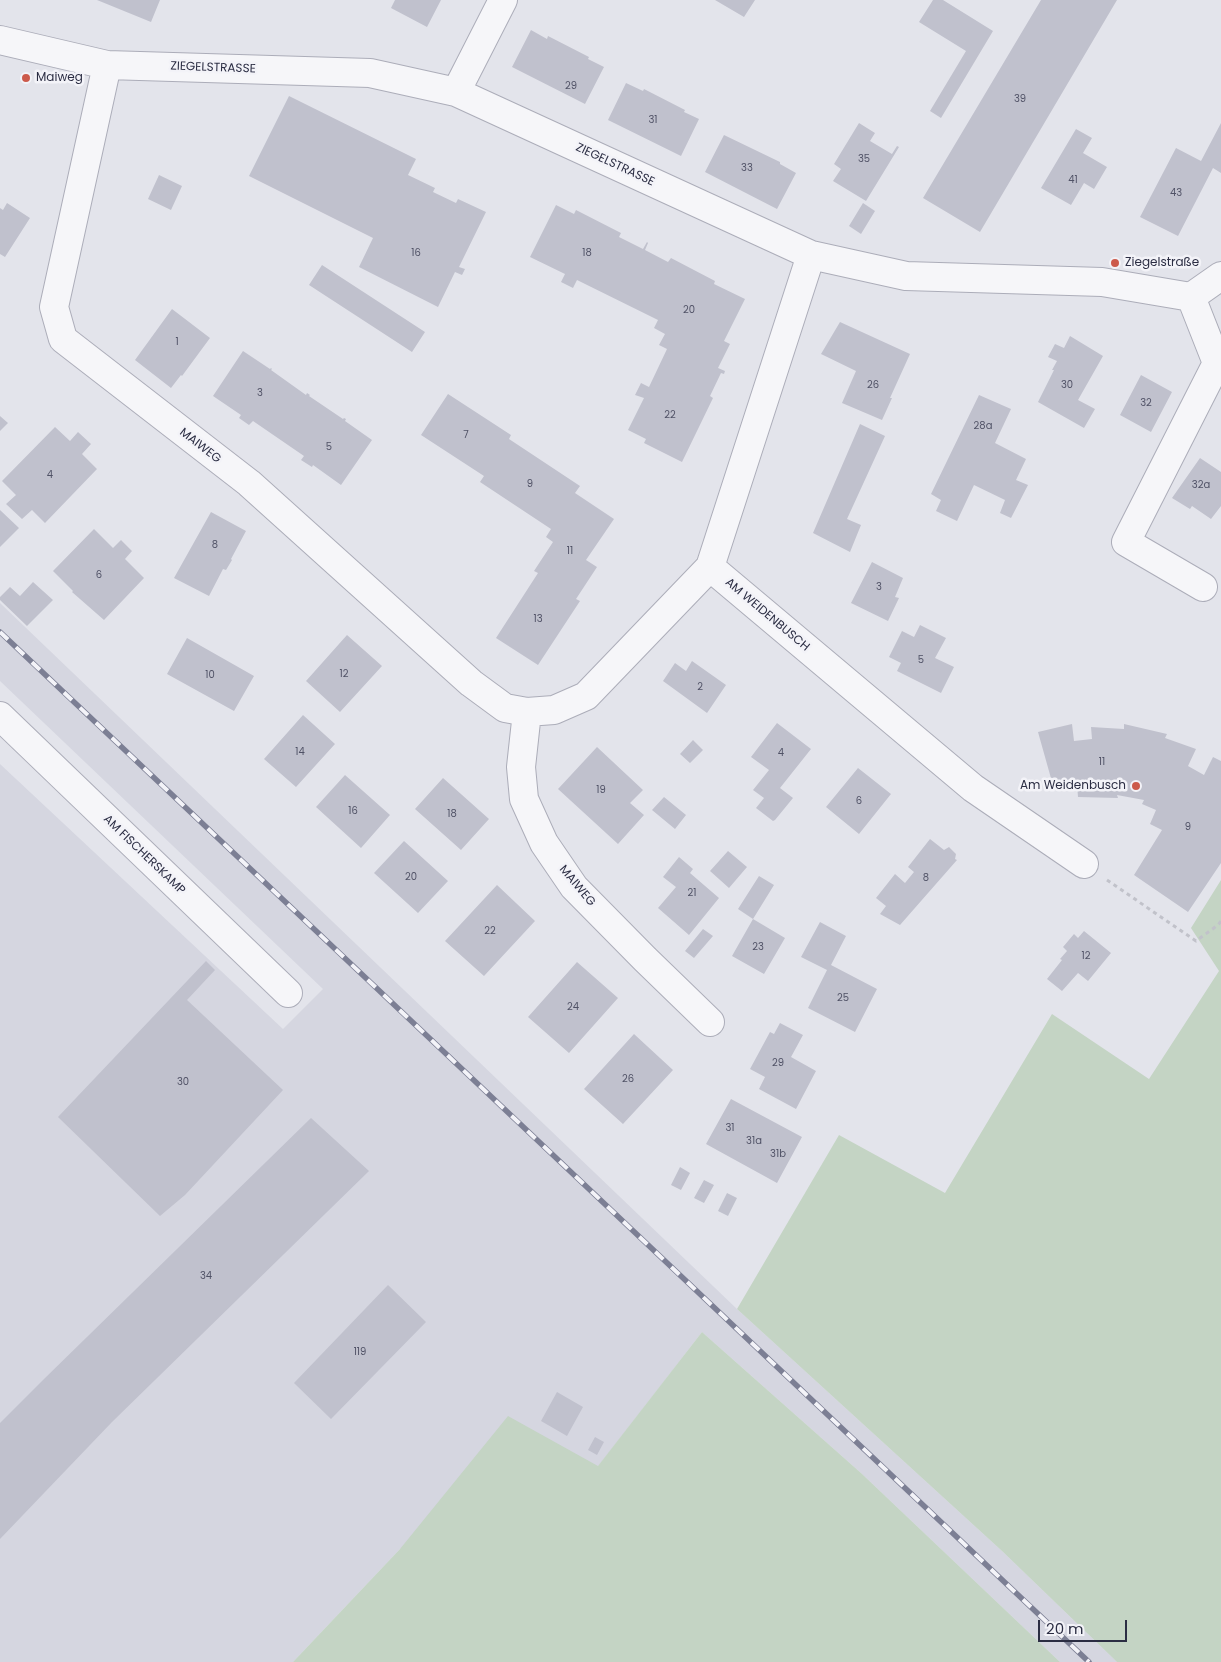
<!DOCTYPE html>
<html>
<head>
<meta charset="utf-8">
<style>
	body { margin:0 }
	#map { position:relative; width:1221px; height:1662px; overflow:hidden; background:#e3e4eb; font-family:Poppins,sans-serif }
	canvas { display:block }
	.scale { position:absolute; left:1038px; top:1620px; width:89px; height:22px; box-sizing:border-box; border:2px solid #2b2d43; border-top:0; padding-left:6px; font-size:15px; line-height:18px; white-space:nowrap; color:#2b2d43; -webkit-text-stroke:4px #f3f3f8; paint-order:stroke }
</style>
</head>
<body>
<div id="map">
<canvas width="1221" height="1662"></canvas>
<div class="scale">20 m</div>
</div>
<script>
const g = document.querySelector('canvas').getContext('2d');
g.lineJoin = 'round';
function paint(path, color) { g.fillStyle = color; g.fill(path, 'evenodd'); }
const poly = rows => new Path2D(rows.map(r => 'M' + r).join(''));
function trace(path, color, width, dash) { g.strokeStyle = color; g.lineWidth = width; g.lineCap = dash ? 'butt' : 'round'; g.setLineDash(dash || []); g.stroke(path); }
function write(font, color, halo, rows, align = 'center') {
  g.font = font + ' Poppins,sans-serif'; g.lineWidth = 5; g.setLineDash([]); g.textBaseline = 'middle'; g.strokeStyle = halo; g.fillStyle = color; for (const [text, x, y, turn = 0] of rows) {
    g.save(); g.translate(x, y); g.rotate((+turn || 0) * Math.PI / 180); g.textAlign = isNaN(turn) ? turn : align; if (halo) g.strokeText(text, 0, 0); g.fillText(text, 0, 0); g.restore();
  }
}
const built = poly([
	[0,603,737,1309,1002,1551,1117,1662,1060,1662,861,1473,702,1332,598,1467,400,1549,293,1662,0,1662,0,764,283,1029,323,989,0,681]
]);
const green = poly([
	[1221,880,1221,1662,1117,1662,1002,1551,737,1309,839,1135,945,1193,1052,1014,1149,1079,1219,971,1191,928],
	[702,1332,861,1473,1060,1662,293,1662,400,1549,508,1416,598,1466]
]);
const building = poly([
	[97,0,160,0,151,22],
	[395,0,441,0,427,27,391,8],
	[715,0,755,0,744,17],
	[933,0,943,0,993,31,941,118,930,111,966,51,919,22],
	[1041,0,1117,0,980,232,923,198],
	[531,30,547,39,548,36,589,57,588,59,604,67,585,104,512,67],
	[626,83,643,91,644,89,685,110,684,112,699,119,681,156,608,120],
	[289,96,416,159,408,175,435,188,433,192,456,203,458,199,486,212,459,267,465,269,462,275,455,272,438,307,359,267,373,238,249,176],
	[859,123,875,133,870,141,892,154,897,146,899,147,866,201,833,181,841,169,834,164],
	[1221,123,1221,173,1213,168,1178,236,1140,217,1176,148,1201,161],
	[1076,129,1092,138,1083,153,1107,167,1094,189,1084,183,1071,205,1041,188],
	[724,135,780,162,780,164,796,173,777,209,705,172],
	[159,175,182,186,171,210,148,199],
	[7,203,30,218,5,257,0,254,0,208,3,210],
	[863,203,875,211,861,234,849,226],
	[556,205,574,214,576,210,621,233,619,237,643,249,647,242,648,243,645,250,668,262,671,258,715,281,714,284,745,299,724,341,730,344,718,368,725,371,724,374,721,373,710,396,713,398,682,462,644,443,646,439,628,430,644,398,635,395,641,383,649,387,667,349,659,345,665,334,654,328,658,320,577,280,573,288,561,282,565,274,530,257],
	[322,265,425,332,412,352,309,285],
	[172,309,210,338,182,376,181,375,171,388,135,360],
	[840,322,910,354,890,398,892,398,882,420,842,403,856,371,821,354],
	[1070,336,1103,356,1078,400,1095,409,1084,428,1038,402,1054,370,1052,370,1057,361,1048,357,1055,344,1064,348],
	[243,351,270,369,271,368,272,369,271,370,306,395,307,393,310,395,309,396,343,419,344,418,346,419,345,421,372,440,341,485,313,465,312,467,301,460,304,456,253,421,249,425,239,418,241,415,213,396],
	[1141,375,1172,392,1151,432,1120,415],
	[448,394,511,435,509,439,580,486,575,493,614,519,586,560,597,567,576,599,580,601,538,665,496,638,538,573,534,571,553,542,546,537,551,529,480,482,484,476,421,435],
	[979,395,1011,409,995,443,1026,459,1016,480,1028,485,1011,518,1000,513,1005,500,974,485,957,521,936,511,941,500,931,494],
	[0,416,8,423,0,431],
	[860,424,885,436,847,519,861,525,850,552,813,533],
	[55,427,70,441,78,432,91,444,82,454,97,469,45,523,32,510,22,519,6,504,16,495,2,481],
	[1200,458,1221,472,1221,506,1211,519,1192,506,1190,509,1172,498],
	[0,510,19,528,0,547],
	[211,512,246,531,231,559,232,560,226,570,223,569,209,596,174,578],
	[94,529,113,548,121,540,132,551,125,559,144,578,104,620,72,592,73,591,53,571],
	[872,562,903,578,895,597,899,598,888,621,851,603],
	[33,582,53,600,27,626,0,600,0,597,10,587,20,596],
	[920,625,946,638,935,658,954,667,941,693,897,671,901,663,889,657,902,631,914,637],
	[347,635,382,666,340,712,306,681],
	[187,638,254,676,234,711,167,674],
	[692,661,726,685,707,713,663,681,675,663,686,671],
	[303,715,335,744,296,787,264,759],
	[777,723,811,749,780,788,793,798,775,820,773,821,756,808,764,798,753,790,769,770,751,757],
	[1072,724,1074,741,1092,739,1091,727,1124,729,1124,724,1167,734,1165,738,1196,749,1188,766,1204,775,1213,757,1221,761,1221,863,1188,912,1134,875,1162,830,1150,824,1156,810,1142,804,1144,800,1117,795,1118,798,1078,797,1077,784,1054,789,1038,732],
	[693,740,703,750,690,763,680,754],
	[597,747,643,790,630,803,644,815,618,844,558,789],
	[858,768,891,794,859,834,826,807],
	[345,775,390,815,361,848,316,807],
	[443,778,489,819,461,850,415,809],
	[664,797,686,815,675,829,652,810],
	[930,839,944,850,949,847,956,854,955,859,957,860,900,925,880,914,886,906,876,898,895,874,905,883,914,872,908,867],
	[404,841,448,881,418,913,374,873],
	[728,851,747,867,729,888,710,871],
	[679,857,693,869,690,873,719,898,689,935,658,908,676,887,663,877],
	[759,876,774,885,753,919,738,909],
	[497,885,535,921,484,976,445,941],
	[753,919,785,938,764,974,732,956],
	[820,922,846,936,831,965,877,989,855,1032,808,1008,827,970,801,957],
	[703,929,713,936,694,958,685,951],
	[1084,931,1111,953,1088,981,1078,973,1062,991,1047,979,1062,960,1060,959,1067,951,1063,947,1074,934,1078,938],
	[206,961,215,970,187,1000,283,1090,185,1195,160,1216,58,1117],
	[577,962,618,998,569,1053,528,1017],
	[780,1023,803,1035,791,1057,816,1071,796,1109,759,1089,765,1077,750,1069,770,1032,774,1034],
	[634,1034,673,1070,623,1124,584,1089],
	[731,1099,802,1137,777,1183,706,1144],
	[311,1118,369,1171,112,1422,0,1539,0,1423,43,1380],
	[680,1167,690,1173,681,1190,671,1185],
	[704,1180,714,1185,704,1203,694,1198],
	[727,1193,737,1198,728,1216,718,1211],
	[388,1285,426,1322,331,1419,294,1383],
	[557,1392,583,1407,567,1436,541,1421],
	[595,1437,604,1442,597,1455,588,1450]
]);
const path = poly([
	[1107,880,1196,941,1218,925,1221,921]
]);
const minor = poly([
	[0,40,107,65,370,73,456,92,811,255,906,276,1102,282,1191,297,1221,276],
	[107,65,54,307,63,339,249,483,471,683,505,708,527,712,521,767,524,799,544,843,574,887,645,959,710,1022],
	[456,92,503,0],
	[811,255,710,567,973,788,1084,864],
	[1191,297,1217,363,1126,542,1203,587],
	[527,712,554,710,586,696,710,567],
	[0,716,288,993]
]);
const rail = poly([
	[0,632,1089,1662]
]);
const markers = [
	[26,78,5,"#cc5a4b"],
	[1115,263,5,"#cc5a4b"],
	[1136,786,5,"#cc5a4b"]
];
const numberNames = [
	["29",571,86],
	["39",1020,99],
	["31",653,120],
	["35",864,159],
	["33",747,168],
	["41",1073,180],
	["43",1176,193],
	["16",416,253],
	["18",587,253],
	["20",689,310],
	["1",177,342],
	["26",873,385],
	["30",1067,385],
	["3",260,393],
	["32",1146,403],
	["22",670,415],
	["28a",983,426],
	["7",466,435],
	["5",329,447],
	["4",50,475],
	["9",530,484],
	["32a",1201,485],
	["8",215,545],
	["11",570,551],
	["6",99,575],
	["3",879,587],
	["13",538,619],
	["5",921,660],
	["12",344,674],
	["10",210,675],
	["2",700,687],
	["14",300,752],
	["4",781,753],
	["11",1102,762],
	["19",601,790],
	["6",859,801],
	["16",353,811],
	["18",452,814],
	["9",1188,827],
	["20",411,877],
	["8",926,878],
	["21",692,893],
	["22",490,931],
	["23",758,947],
	["12",1086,956],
	["25",843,998],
	["24",573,1007],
	["29",778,1063],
	["26",628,1079],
	["30",183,1082],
	["31",730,1128],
	["31a",754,1141],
	["31b",778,1154],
	["34",206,1276],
	["119",360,1352]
];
const streetNames = [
	["ZIEGELSTRASSE",213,68,2],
	["ZIEGELSTRASSE",615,165,25],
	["MAIWEG",200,446,38],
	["AM WEIDENBUSCH",767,615,40],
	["AM FISCHERSKAMP",144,855,44],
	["MAIWEG",577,886,50]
];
const poiNames = [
	["Maiweg",36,78],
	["Ziegelstraße",1125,263],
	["Am Weidenbusch",1126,786,"right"]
];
paint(built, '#d5d6e0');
paint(green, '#c4d4c4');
paint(building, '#c0c1cd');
trace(minor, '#acadb9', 30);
trace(path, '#c1c2ca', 3, [4, 4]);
trace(minor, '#f6f6f9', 28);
trace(rail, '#7c7f94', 5.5);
trace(rail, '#f3f3f8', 4, [11]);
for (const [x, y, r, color] of markers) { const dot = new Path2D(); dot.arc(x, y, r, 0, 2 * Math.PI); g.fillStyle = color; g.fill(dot); trace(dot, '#f3f3f8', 2); }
write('10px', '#505266', null, numberNames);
write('12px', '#2b2d43', '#f3f3f8', streetNames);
write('12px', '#2b2d43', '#f3f3f8', poiNames, 'left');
</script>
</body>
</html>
